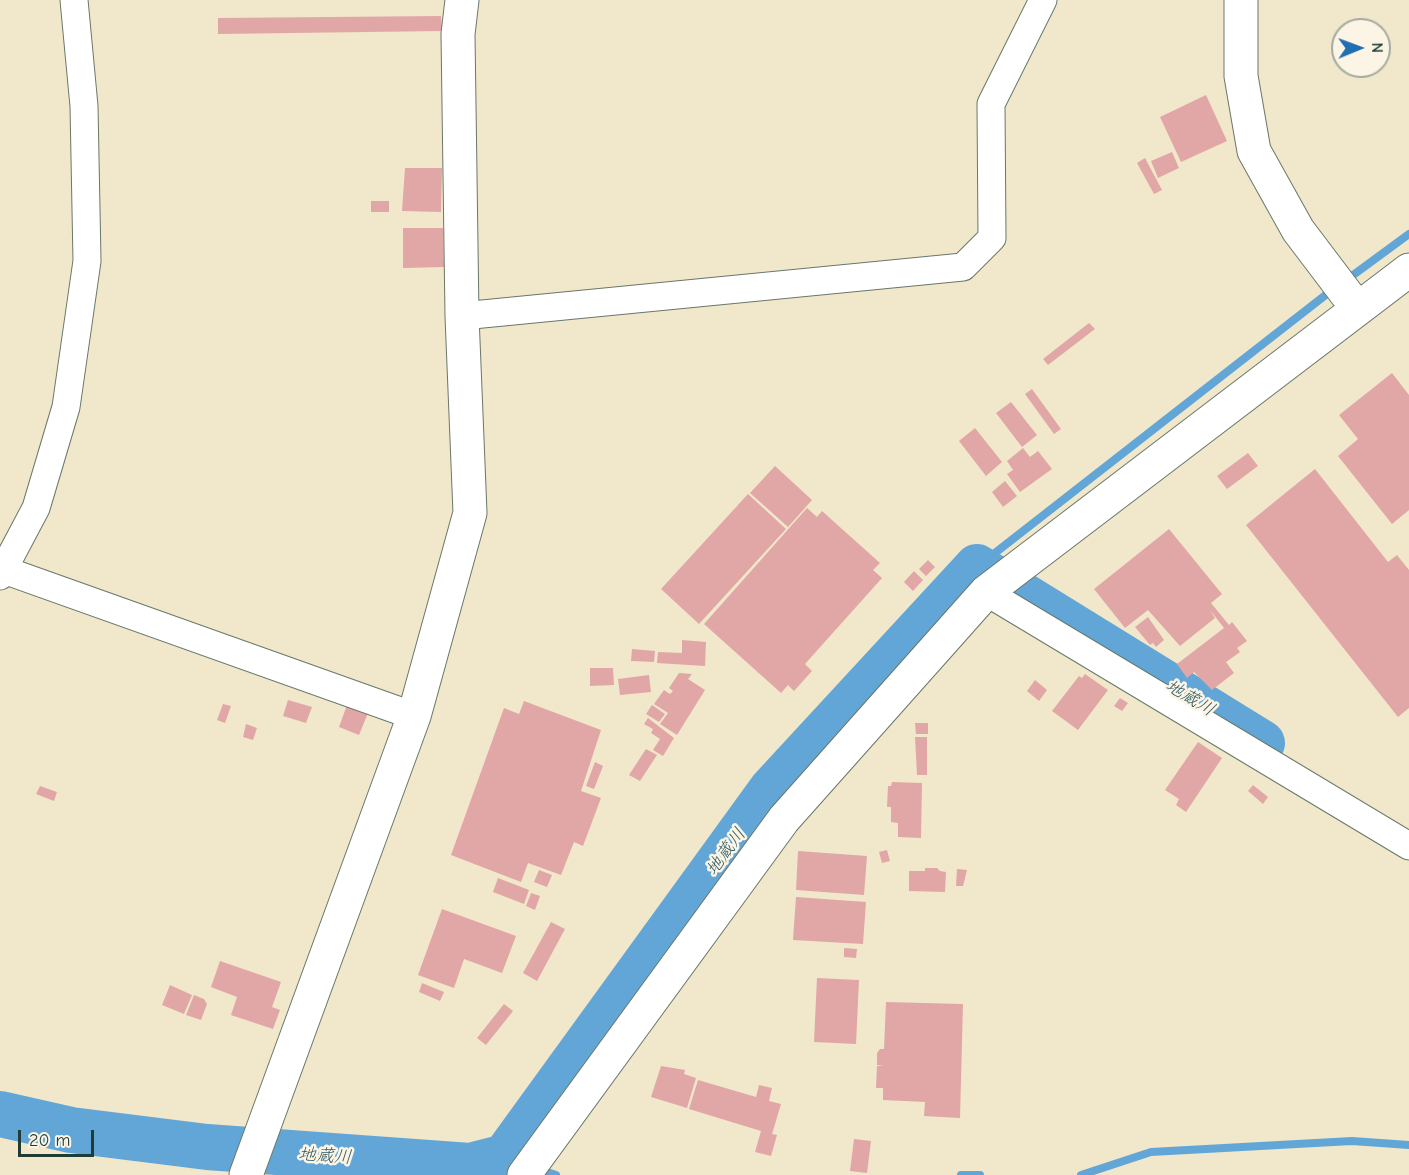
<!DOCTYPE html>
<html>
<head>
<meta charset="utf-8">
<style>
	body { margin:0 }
	#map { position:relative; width:1409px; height:1175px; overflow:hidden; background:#f1e7cb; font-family:"Comic Neue",sans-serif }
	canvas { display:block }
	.north { position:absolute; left:1331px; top:18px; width:60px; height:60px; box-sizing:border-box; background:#fcf5e5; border:2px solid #a4ab9e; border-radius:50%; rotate:89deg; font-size:16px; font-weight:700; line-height:24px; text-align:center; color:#1f3d34 }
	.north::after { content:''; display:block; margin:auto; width:21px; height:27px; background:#1f6fb2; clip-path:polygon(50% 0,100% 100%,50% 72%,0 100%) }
	.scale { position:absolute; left:18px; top:1130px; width:76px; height:27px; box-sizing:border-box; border:3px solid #1f3d34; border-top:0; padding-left:8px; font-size:18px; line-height:21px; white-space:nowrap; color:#1f3d34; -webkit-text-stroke:4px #fcf5e5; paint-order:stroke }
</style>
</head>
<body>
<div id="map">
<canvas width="1409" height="1175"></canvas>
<div class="north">N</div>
<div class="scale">20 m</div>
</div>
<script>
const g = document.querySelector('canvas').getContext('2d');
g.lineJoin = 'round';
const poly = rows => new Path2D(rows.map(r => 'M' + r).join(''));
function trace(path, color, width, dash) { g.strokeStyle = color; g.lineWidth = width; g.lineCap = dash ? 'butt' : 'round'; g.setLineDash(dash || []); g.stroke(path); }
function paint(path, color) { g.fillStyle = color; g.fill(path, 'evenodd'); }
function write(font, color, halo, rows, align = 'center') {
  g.font = font + ' "Comic Neue","Klee One",sans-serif'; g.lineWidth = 5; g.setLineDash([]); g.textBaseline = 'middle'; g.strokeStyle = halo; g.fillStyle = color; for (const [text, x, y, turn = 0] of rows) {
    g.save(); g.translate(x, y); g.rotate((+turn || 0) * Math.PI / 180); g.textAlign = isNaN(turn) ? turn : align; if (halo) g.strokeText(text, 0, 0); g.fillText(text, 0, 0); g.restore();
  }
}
const stream = poly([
	[1345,281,1409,234],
	[977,567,1332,290],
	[505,1157,524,1164],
	[538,1169,556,1175],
	[961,1175,980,1175],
	[1081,1175,1151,1152,1352,1141,1409,1145]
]);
const river = poly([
	[0,1114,71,1130,207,1147,470,1166,505,1157,772,789,977,567,1262,743]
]);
const building = poly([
	[441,16,442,31,218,34,218,18],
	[1206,95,1227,141,1181,162,1160,117],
	[1172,152,1179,168,1158,178,1151,161],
	[1145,158,1162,190,1154,194,1137,163],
	[405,168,442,168,441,212,402,211],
	[371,201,389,201,389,212,371,212],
	[403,228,443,228,444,267,403,268],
	[1089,323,1095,329,1048,365,1043,359],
	[1392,373,1409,395,1409,510,1392,524,1338,456,1358,439,1339,415],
	[1032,389,1061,429,1054,434,1025,394],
	[1011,402,1037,435,1022,447,996,413],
	[975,428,1002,462,986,476,959,441],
	[1023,448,1030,457,1038,451,1052,469,1020,492,1007,474,1013,470,1007,461],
	[1248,453,1258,466,1227,489,1217,476],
	[775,466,812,500,788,527,750,493],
	[1315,469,1388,562,1397,555,1409,570,1409,708,1398,717,1246,525],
	[1005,481,1017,496,1003,507,992,492],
	[748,494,786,529,699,624,661,589],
	[807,508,817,517,822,511,880,563,873,570,882,578,805,664,812,671,794,691,788,685,781,693,704,624],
	[1169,529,1222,594,1211,603,1229,625,1232,622,1247,641,1237,648,1240,652,1226,662,1234,673,1212,690,1194,672,1187,678,1177,664,1224,628,1210,610,1215,618,1180,646,1148,610,1125,628,1094,589],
	[928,560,935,567,926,576,919,569],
	[914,571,923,580,913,591,904,582],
	[1148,617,1164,640,1156,647,1153,643,1150,645,1135,627],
	[682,640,706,642,705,666,657,663,658,652,682,653],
	[632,649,655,651,654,662,631,661],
	[590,668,613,668,614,685,590,686],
	[679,673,692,674,688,679,705,690,677,735,660,724,668,713,654,704,664,690,670,694,673,691,669,688],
	[1085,674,1108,690,1078,730,1052,711,1079,676,1082,678],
	[649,675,651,692,620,695,618,679],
	[1035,680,1047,690,1039,701,1027,691],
	[1120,698,1128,703,1122,711,1114,706],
	[288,700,312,707,306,723,283,716],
	[524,701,601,730,581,791,601,798,583,846,574,842,561,875,528,863,521,882,451,855,504,708,519,714],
	[223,704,231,706,225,723,217,720],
	[347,705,368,713,359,735,339,727],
	[652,705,665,714,659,722,646,714],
	[648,718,674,738,663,756,653,750,660,739,651,733,653,729,644,724],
	[915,723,928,723,928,734,916,734],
	[246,724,257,728,253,740,243,737],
	[915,737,927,737,927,775,917,775],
	[1198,742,1222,758,1186,812,1176,805,1179,799,1165,790],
	[646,749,657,755,640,781,629,775],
	[595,762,603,766,594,789,586,786],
	[892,782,922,783,921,838,898,837,898,823,891,822,891,807,887,807,888,786,891,786],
	[1253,785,1268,797,1263,804,1248,791],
	[40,786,57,792,54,801,36,794],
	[887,850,890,861,882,863,879,852],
	[798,851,867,856,864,895,796,890],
	[925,868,937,868,940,871,946,872,945,892,909,891,909,871,925,871],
	[957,869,967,870,963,886,956,886],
	[539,870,552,875,547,887,534,882],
	[498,878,529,890,524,904,493,892],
	[531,893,540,896,535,910,526,906],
	[796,897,866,902,863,944,793,940],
	[442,909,516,936,502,973,464,959,454,988,418,975],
	[551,922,565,929,537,981,523,973],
	[844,948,857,949,856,958,844,957],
	[220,961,281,982,272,1007,280,1010,273,1029,231,1015,237,997,211,987],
	[817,978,859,980,856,1044,814,1042],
	[422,983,444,992,440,1001,419,992],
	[170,985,192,995,184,1014,162,1005],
	[194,995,204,999,207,1004,201,1020,186,1015],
	[886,1002,963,1004,960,1118,924,1116,925,1102,883,1100,883,1088,876,1088,877,1066,884,1066,877,1065,877,1053,880,1049,884,1049],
	[504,1004,513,1011,486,1045,477,1038],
	[661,1066,685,1070,684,1074,696,1078,687,1108,651,1097],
	[698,1080,756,1097,759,1085,772,1088,769,1101,781,1104,772,1134,777,1135,771,1156,755,1152,761,1131,689,1109],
	[854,1139,871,1141,867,1173,850,1171]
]);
const street = poly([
	[462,316,963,267,992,238,991,104,1043,0],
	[4,570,414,716],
	[0,576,36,508,66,407,87,261,84,106,74,0],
	[986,592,1409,846]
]);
const secondary = poly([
	[1241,0,1241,76,1254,151,1298,230,1357,308],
	[246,1175,414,716,470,513,462,316,458,34,462,0],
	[524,1175,784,819,986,592,1409,270]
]);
const waterNames = [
	["地蔵川",1190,698,31],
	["地蔵川",726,852,-54],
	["地蔵川",325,1156,4]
];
trace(stream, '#62a6d7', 8);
trace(river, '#62a6d7', 46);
paint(building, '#e1a7a6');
trace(street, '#687869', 29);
trace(secondary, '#687869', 35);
trace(street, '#fff', 27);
trace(secondary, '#fff', 33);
write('italic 18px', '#335c65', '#fcf5e5', waterNames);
</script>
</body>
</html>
